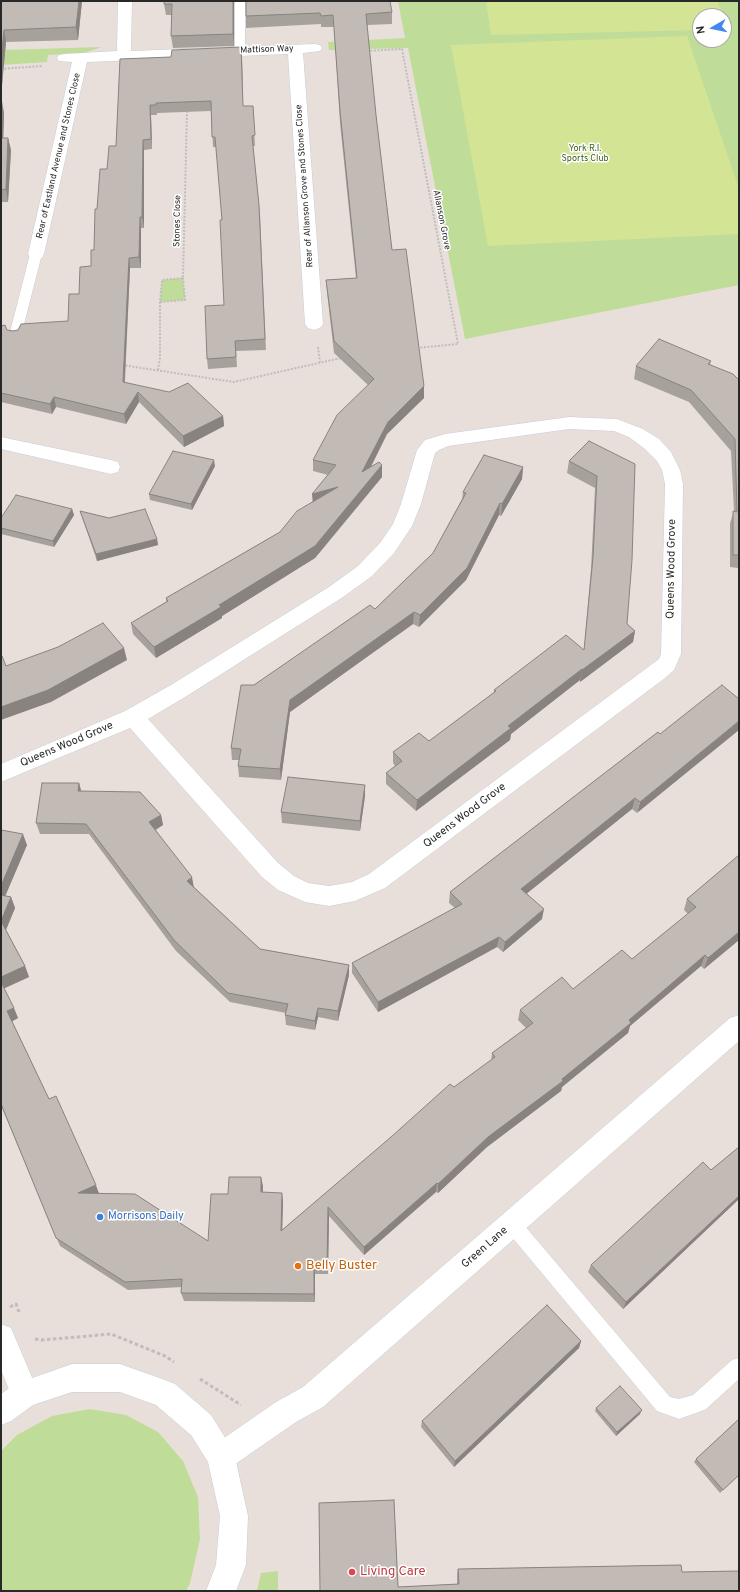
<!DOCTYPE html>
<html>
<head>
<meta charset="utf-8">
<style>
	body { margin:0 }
	#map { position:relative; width:740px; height:1592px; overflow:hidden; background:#e9dfda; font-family:Overpass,sans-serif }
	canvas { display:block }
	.frame { position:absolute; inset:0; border:2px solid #282828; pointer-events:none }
	.north { position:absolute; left:692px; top:8px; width:40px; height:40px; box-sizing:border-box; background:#fff; border:1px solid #a9a9a9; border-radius:50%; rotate:261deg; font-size:11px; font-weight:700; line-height:16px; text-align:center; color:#282828 }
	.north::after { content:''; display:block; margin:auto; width:14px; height:18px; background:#4288ee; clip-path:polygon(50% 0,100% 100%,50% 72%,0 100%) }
</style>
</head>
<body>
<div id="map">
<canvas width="740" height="1592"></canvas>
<div class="frame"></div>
<div class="north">N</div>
</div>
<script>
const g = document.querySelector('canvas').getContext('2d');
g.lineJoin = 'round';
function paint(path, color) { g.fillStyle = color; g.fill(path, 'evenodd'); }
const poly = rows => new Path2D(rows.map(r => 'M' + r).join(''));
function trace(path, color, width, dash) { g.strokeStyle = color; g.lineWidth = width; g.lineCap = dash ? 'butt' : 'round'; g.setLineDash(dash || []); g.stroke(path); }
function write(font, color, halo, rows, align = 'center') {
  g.font = font + ' Overpass,sans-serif'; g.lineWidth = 3; g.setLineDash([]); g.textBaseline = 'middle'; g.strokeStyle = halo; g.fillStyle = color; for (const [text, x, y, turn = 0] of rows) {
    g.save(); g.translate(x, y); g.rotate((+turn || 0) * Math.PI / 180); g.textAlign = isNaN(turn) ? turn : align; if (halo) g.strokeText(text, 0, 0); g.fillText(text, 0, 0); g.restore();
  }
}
const green = poly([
	[398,1,739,1,739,285,465,339,408,48,329,50,328,42,405,38],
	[700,16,724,16,724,40,700,40],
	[102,47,84,53,48,55,47,62,1,65,1,50],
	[183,278,185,300,160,302,162,280],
	[90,1409,126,1415,158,1432,183,1461,198,1497,200,1539,190,1583,186,1591,1,1591,1,1451,17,1435,52,1416],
	[278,1571,278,1591,257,1591,261,1573]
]);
const pitch = poly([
	[486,1,718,1,722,16,700,16,700,30,491,35],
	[687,36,739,189,739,234,488,246,451,45]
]);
const pathFar1 = poly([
	[367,51,402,49,458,344,416,348],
	[1,69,42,66],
	[160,302,185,300,183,278],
	[318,347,320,362],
	[122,365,234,382,341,358],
	[158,370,160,358,160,302,162,280,183,278,187,111]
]);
const path = poly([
	[10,1307,16,1304,19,1312],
	[35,1339,42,1340,111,1334,165,1356,174,1362],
	[200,1379,241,1405]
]);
const lane = poly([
	[235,1,245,1,245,51,240,54,235,51,235,1],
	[36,250,40,251,42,254,21,336,19,339,15,340,11,339,9,336,30,254,32,251,36,250],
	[512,1215,518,1218,670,1397,679,1399,693,1395,732,1360,739,1358,739,1379,706,1409,699,1412,679,1419,657,1411,506,1230,503,1224,506,1218,512,1215]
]);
const street = poly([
	[118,1,132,1,131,51,315,44,320,45,322,48,320,51,303,53,323,324,320,328,314,330,308,328,305,324,288,54,87,62,44,254,42,258,36,259,30,258,28,254,72,62,59,61,57,58,59,55,64,54,117,51,118,1],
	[569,417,617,419,643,429,659,439,671,452,680,470,683,484,681,654,674,670,665,678,385,888,355,901,329,906,305,902,278,890,262,877,130,728,1,782,1,764,125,711,171,685,329,587,358,566,380,543,393,524,401,504,417,450,425,440,445,434,569,417],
	[569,429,614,431,629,437,645,449,657,461,662,470,665,484,661,654,659,659,369,874,352,882,329,886,308,883,294,876,278,863,148,719,185,697,343,597,372,576,394,553,412,526,421,504,435,453,439,450,448,446,569,429],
	[1,437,111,460,118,462,120,467,118,472,111,474,1,449,1,437],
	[739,1015,739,1041,323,1407,296,1422,231,1467,221,1471,211,1467,207,1457,211,1447,276,1402,303,1387,730,1018,739,1015],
	[1,1324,11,1328,39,1394,35,1404,25,1408,15,1404,1,1370,1,1324]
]);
const secondary = poly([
	[72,1364,120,1364,165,1380,175,1384,211,1415,231,1447,235,1457,248,1516,246,1565,236,1591,206,1591,216,1565,220,1516,208,1462,191,1435,156,1405,120,1392,72,1392,33,1405,11,1421,1,1425,1,1394,15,1384,72,1364]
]);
const wall = poly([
	[1,1,82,1,78,40,6,42,1,96],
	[234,1,234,46,173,48,171,36,172,15,166,15,164,4],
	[246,1,392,12,392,24,367,25,376,115,392,250,424,386,424,398,387,434,371,467,382,465,382,477,315,558,222,616,222,618,156,658,133,634,131,623,166,602,166,598,280,532,312,502,328,475,313,471,313,460,368,385,334,353,327,292,326,280,356,278,340,123,334,27,321,27,321,24,246,28],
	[242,57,243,106,253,106,255,146,253,146,260,215,266,350,236,351,237,367,208,369,207,359,224,305,222,220,216,147,213,147,211,111,157,113,157,115,151,115,152,149,144,150,144,228,141,228,141,268,130,268,125,382,223,416,224,426,184,447,139,402,126,424,56,407,52,414,1,402,1,326,7,330,13,331,68,321,91,266,94,250,97,209,107,169,116,146,120,59],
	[1,101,4,113,3,138,8,138,11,150,8,202,1,202],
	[711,361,710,365,739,380,739,608,738,568,730,567,730,523,734,511,731,451,689,402,634,379,636,366],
	[569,461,635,464,627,624,635,631,633,642,580,682,580,680,511,734,510,740,416,811,386,784,386,773,395,766,393,763,393,752,429,741,494,693,494,690,584,649,591,569,595,488,567,473],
	[215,466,192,510,150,500,149,494],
	[523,467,522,479,501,516,499,515,466,580,419,627,413,624,290,712,281,780,239,777,238,766,239,760,232,760,231,748,254,685,375,609,433,553,462,499,463,492],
	[72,509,74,515,54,547,1,534,1,518],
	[80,511,109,518,157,539,158,545,97,561,82,517],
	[658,732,637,813,632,809,527,893,542,919,503,952,497,947,378,1012,352,973,352,963,455,908,449,903,450,892],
	[79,783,81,791,161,815,163,825,156,830,194,887,260,949,349,965,349,975,338,1021,318,1017,315,1030,286,1025,285,1015,286,1013,230,1002,176,951,89,834,40,834,36,823],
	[365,785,365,796,360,831,282,823,281,812],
	[1,830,27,845,5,896,11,897,15,908,6,930,25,966,29,977,4,988,18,1018,12,1021,49,1099,99,1193,208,1241,228,1194,263,1186,263,1192,283,1201,282,1230,454,1087,491,1061,492,1053,526,1028,518,1020,520,1010,573,989,632,959,688,914,684,910,687,899,739,855,739,940,704,969,701,966,630,1026,628,1033,562,1087,561,1091,487,1147,438,1193,436,1192,364,1255,329,1216,328,1274,315,1274,315,1302,184,1301,181,1293,182,1287,128,1290,60,1246,2,1108,1,1109],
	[739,1147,739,1199,623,1309,588,1272,591,1265,711,1170],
	[581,1341,579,1348,454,1467,421,1427,422,1421],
	[596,1408,640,1414,616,1436,595,1411],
	[739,1419,739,1475,720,1493,694,1462,696,1459],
	[394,1500,398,1587,457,1584,457,1574,458,1569,681,1565,682,1572,739,1571,739,1591,320,1591,319,1503]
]);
const shadedWall = poly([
	[79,1,82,1,78,40,76,27],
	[233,1,234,1,234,46,233,34],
	[4,30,6,42,1,96,1,59],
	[241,47,242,57,243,117,243,106],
	[2,101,4,113,3,150,1,143],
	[150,105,151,115,152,149,151,139],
	[8,138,11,150,8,202,6,189],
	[143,140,144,150,144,228,142,217],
	[140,217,141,228,141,268,139,257],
	[129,258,130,268,124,392,123,382],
	[424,386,424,398,387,434,362,484,362,472,388,422],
	[138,392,139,402,126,424,124,414],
	[54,397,56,407,52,414,50,404],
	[223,416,224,426,184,447,183,436],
	[214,460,215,466,192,510,191,504],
	[382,465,382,477,315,558,222,616,222,618,156,658,154,647,219,605],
	[523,467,522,479,501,516,502,504],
	[338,487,313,505,312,494],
	[500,503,499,515,466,580,419,627,420,615],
	[72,509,74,515,54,547,53,541],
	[157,539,158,545,97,561,96,554],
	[414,612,413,624,290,712,281,780,280,769,290,700],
	[635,631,633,642,580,682,582,670],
	[124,648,127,660,51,702,1,720,1,707],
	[582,669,580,680,511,734,510,740,416,811,417,800,508,726],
	[739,721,739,730,637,813,640,802],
	[79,783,82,794,78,791],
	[365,785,365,796,360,831,360,821],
	[635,798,632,809,520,899,521,889],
	[161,815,163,825,151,832,149,822],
	[23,834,27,845,1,906,1,886],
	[192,877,194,888,187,881],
	[11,897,15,908,5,932,1,921],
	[544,909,542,919,503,952,505,942],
	[739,932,739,940,704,969,708,958],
	[499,937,497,947,378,1012,378,1002],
	[705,955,701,966,630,1026,628,1033,562,1087,561,1091,487,1147,438,1193,438,1184,488,1137,562,1079,629,1020],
	[349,965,349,975,338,1021,338,1011],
	[25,966,29,977,3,989,1,983,1,977],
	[14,1008,18,1018,11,1022,7,1011],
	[318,1008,318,1017,315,1030,315,1021],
	[261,1177,263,1186,262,1201,261,1192],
	[437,1183,436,1192,364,1255,364,1247],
	[96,1185,99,1194,78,1193],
	[282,1193,283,1201,282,1240,281,1231],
	[739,1196,739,1199,623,1309,626,1302],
	[328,1207,329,1216,328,1274,327,1266],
	[314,1266,315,1274,315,1302,314,1294],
	[581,1341,579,1348,454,1467,455,1461],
	[642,1410,640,1414,616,1436,617,1432]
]);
const building = poly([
	[1,1,79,1,76,27,4,30,1,59,1,1],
	[164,1,233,1,233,34,171,36,172,4,164,4,164,1],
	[246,1,390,1,392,12,366,14,376,115,392,250,406,249,424,386,388,422,362,472,379,462,382,465,315,546,219,605,221,607,154,647,131,623,168,601,166,598,280,532,297,511,338,487,312,494,336,465,313,460,337,415,374,379,334,341,326,280,357,278,340,111,333,15,321,16,320,13,246,16,246,1],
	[241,47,243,106,253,106,255,135,252,136,259,205,265,339,235,341,236,357,207,359,205,306,224,305,220,220,222,220,215,137,212,137,211,101,156,103,156,105,150,105,151,139,143,140,142,217,140,217,139,257,129,258,123,382,169,392,188,383,223,416,183,436,138,392,124,414,54,397,50,404,1,393,1,326,5,325,7,330,13,331,18,330,21,324,68,321,69,294,79,294,80,267,91,266,91,250,94,250,95,209,97,209,100,169,107,169,109,146,116,146,120,59,171,57,172,50,241,47],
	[1,138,8,138,6,189,1,190,1,138],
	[659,339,711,361,708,364,733,374,739,380,739,555,733,555,733,511,737,512,735,439,691,390,636,366,659,339],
	[589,441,635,464,632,560,627,624,635,631,582,670,582,669,508,726,511,728,417,800,386,773,402,761,393,752,419,733,429,741,496,691,494,690,566,635,584,650,593,557,597,476,569,461,589,441],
	[173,451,214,460,191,504,149,494,173,451],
	[484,455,523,467,502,504,500,503,467,568,420,615,414,612,290,700,280,769,238,766,241,749,231,748,241,685,254,685,370,605,375,609,433,553,466,493,463,492,484,455],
	[16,495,72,509,53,541,1,528,1,518,16,495],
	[145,509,157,539,96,554,80,511,109,518,145,509],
	[103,623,124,648,48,690,1,707,1,657,2,656,6,666,58,647,103,623],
	[722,685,739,699,739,721,640,802,635,798,521,889,544,909,505,942,499,937,378,1002,352,963,462,904,450,892,658,732,660,734,722,685],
	[288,777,365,785,360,821,281,812,288,777],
	[42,783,79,783,78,791,140,792,161,815,149,822,192,877,187,881,260,949,349,965,338,1011,318,1008,315,1021,285,1015,288,1004,228,993,174,940,86,824,36,823,42,783],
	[1,830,23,834,1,886,1,830],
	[739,855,739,932,708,958,705,955,629,1020,631,1023,562,1079,563,1081,488,1137,438,1184,437,1183,364,1247,328,1207,327,1266,314,1266,314,1294,181,1293,182,1279,125,1282,56,1238,1,1104,1,982,14,1008,7,1011,49,1099,56,1096,96,1185,78,1193,135,1194,208,1241,211,1194,228,1194,229,1177,261,1177,261,1192,282,1193,281,1231,391,1137,450,1084,454,1087,495,1057,492,1053,533,1023,520,1010,562,977,573,989,622,950,632,959,696,907,687,899,739,855],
	[1,895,11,897,1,921,1,895],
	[1,921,25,966,1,977,1,921],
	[739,1147,739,1196,626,1302,591,1265,703,1162,711,1170,739,1147],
	[547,1305,581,1341,455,1461,422,1421,547,1305],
	[620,1386,642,1410,617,1432,596,1408,620,1386],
	[739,1419,739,1475,723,1490,696,1459,739,1419],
	[394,1500,398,1587,459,1584,458,1569,681,1565,682,1572,739,1571,739,1591,320,1591,319,1503,394,1500]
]);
const markers = [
	[100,1217,4,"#3f7fe0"],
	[298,1266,4,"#e8710a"],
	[352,1572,4,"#e0444e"]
];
const farStreetnames = [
	["Mattison Way",267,50,-2],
	["Rear of Eastland Avenue and Stones Close",59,156,-77],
	["Rear of Allanson Grove and Stones Close",305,186,-94],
	["Allanson Grove",441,220,79],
	["Stones Close",178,221,-89]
];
const farParknames = [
	["York R.I.",585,149],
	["Sports Club",585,159]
];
const streetNames = [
	["Queens Wood Grove",672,569,-89],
	["Queens Wood Grove",67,745,-23],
	["Queens Wood Grove",465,816,-37],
	["Green Lane",485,1248,-41]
];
const shopNames = [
	["Morrisons Daily",108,1217]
];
const nearFoodnames = [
	["Belly Buster",306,1266]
];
const nearHealthnames = [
	["Living Care",360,1572]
];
paint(green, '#bfdd99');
paint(pitch, '#d4e495');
trace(lane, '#c5ccd5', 1);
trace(street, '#c5ccd5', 1);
trace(secondary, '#c5ccd5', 1);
trace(pathFar1, '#bebebe', 2, [2, 1.5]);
trace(path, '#bebebe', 3, [3.5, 2.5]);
paint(lane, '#fff');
paint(street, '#fff');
paint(secondary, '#fff');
paint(wall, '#a7a19c');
paint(shadedWall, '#88837f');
paint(building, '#c2bbb5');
trace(building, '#88837f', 1);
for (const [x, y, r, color] of markers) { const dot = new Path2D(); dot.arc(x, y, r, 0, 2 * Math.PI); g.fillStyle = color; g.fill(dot); trace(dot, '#fff', 1.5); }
write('9px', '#282828', '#fff', farStreetnames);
write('9px', '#395f1d', '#fff', farParknames);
write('11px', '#282828', '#fff', streetNames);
write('11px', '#366cbe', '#fff', shopNames, 'left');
write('13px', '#c56008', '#fff', nearFoodnames, 'left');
write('13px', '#be3a42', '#fff', nearHealthnames, 'left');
</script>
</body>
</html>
